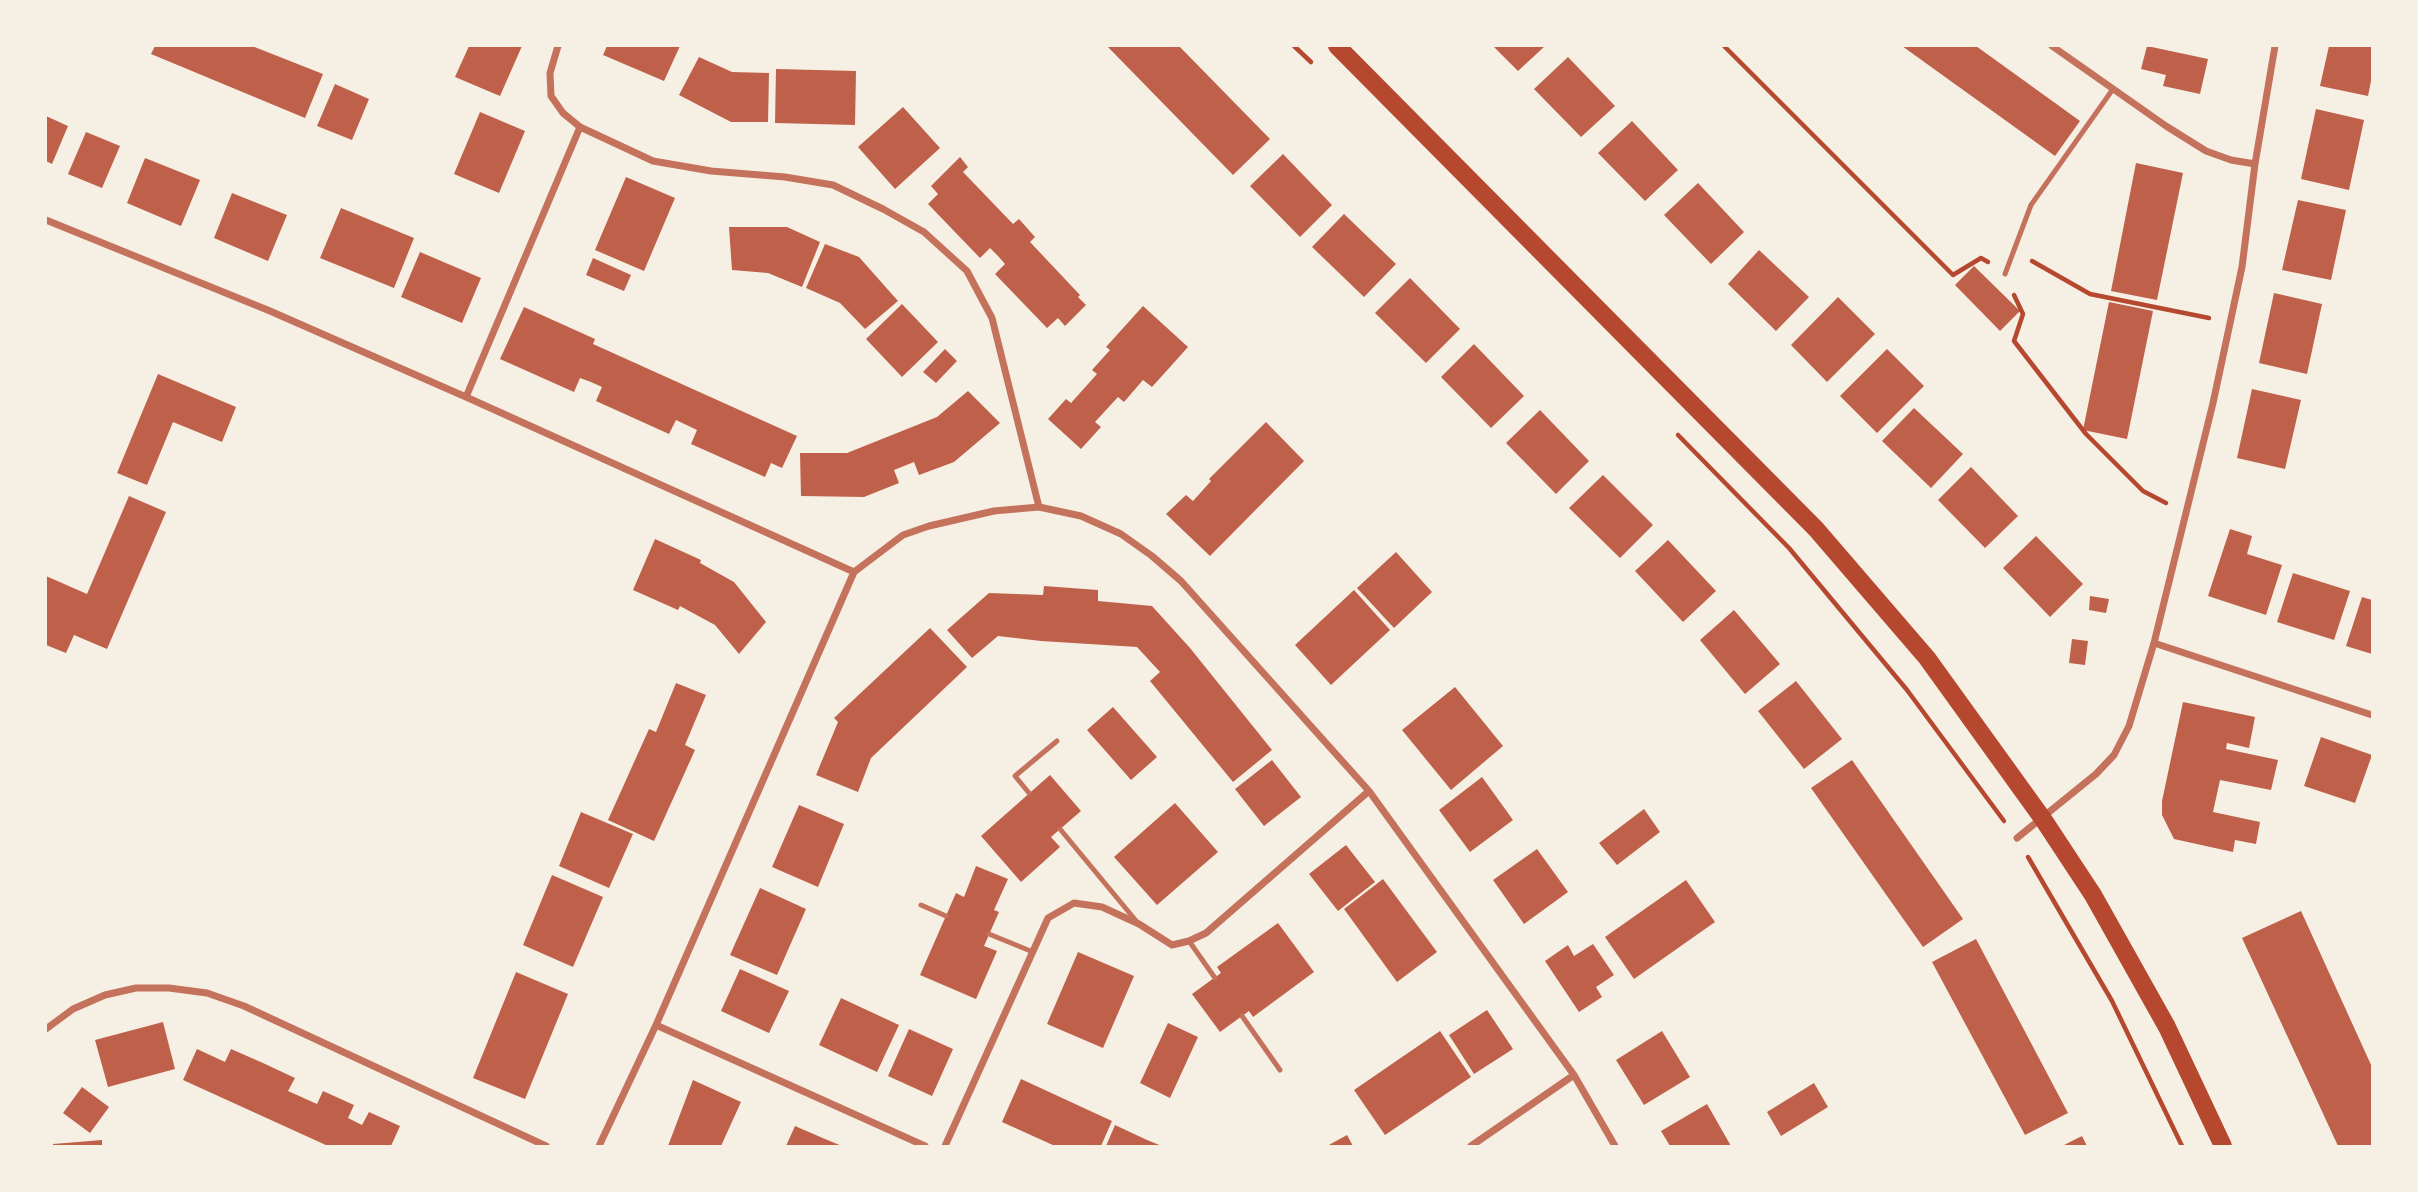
<!DOCTYPE html>
<html>
<head>
<meta charset="utf-8">
<style>
	body { margin:0 }
	#map { position:relative; width:2418px; height:1192px; overflow:hidden; background:#f6efe4; font-family:Helvetica,sans-serif }
	canvas { display:block }
	.frame { position:absolute; inset:0; border:47px solid #f6efe4; pointer-events:none }
</style>
</head>
<body>
<div id="map">
<canvas width="2418" height="1192"></canvas>
<div class="frame"></div>
</div>
<script>
const g = document.querySelector('canvas').getContext('2d');
g.lineJoin = 'round';
function paint(path, color) { g.fillStyle = color; g.fill(path, 'evenodd'); }
const poly = rows => new Path2D(rows.map(r => 'M' + r).join(''));
function trace(path, color, width, dash) { g.strokeStyle = color; g.lineWidth = width; g.lineCap = dash ? 'butt' : 'round'; g.setLineDash(dash || []); g.stroke(path); }
const building = poly([
	[155,46,252,46,323,74,305,118,151,54],
	[469,46,522,46,500,96,455,77],
	[607,46,680,46,664,81,603,55],
	[1107,46,1179,46,1270,139,1233,175],
	[1493,46,1545,46,1518,71],
	[1902,46,1976,46,2080,121,2055,156],
	[2147,46,2208,59,2200,94,2163,86,2166,75,2141,69],
	[2329,46,2372,46,2372,76,2368,96,2320,86],
	[699,57,732,72,769,73,768,122,731,122,679,95],
	[1568,57,1615,106,1581,137,1534,89],
	[776,69,856,71,855,125,775,123],
	[335,84,369,99,352,140,317,126],
	[903,107,940,148,895,189,858,147],
	[2316,109,2364,120,2349,190,2301,179],
	[480,112,525,131,499,193,454,174],
	[46,116,68,126,52,164,46,161],
	[1632,121,1678,170,1645,201,1598,153],
	[86,132,120,146,102,188,68,174],
	[1283,154,1332,205,1300,237,1250,186],
	[960,157,968,167,963,172,1013,224,1019,219,1035,237,1030,242,1080,295,1078,297,1086,305,1065,326,1058,318,1047,328,995,274,1005,264,998,256,990,248,980,258,928,204,938,194,931,186],
	[145,158,200,180,181,226,127,203],
	[2136,163,2183,173,2157,300,2111,291],
	[626,177,675,198,644,271,595,250],
	[1698,183,1744,232,1711,264,1664,215],
	[232,193,287,215,268,261,214,238],
	[2298,200,2346,210,2331,280,2282,270],
	[341,208,414,238,394,288,320,258],
	[1344,214,1396,264,1364,297,1312,247],
	[729,227,787,227,820,242,802,287,768,273,732,270],
	[825,244,859,257,898,301,865,329,840,303,806,288],
	[1759,250,1809,297,1776,331,1728,284],
	[420,252,481,278,462,323,401,297],
	[593,258,631,275,624,291,586,275],
	[1974,266,2020,311,2000,331,1955,285],
	[1410,278,1460,329,1426,363,1375,313],
	[2274,293,2322,304,2307,374,2259,363],
	[1838,297,1875,334,1827,382,1791,345],
	[2109,302,2153,311,2127,439,2083,430],
	[902,304,938,342,902,377,866,339],
	[1143,306,1188,347,1152,387,1143,380,1124,402,1118,397,1095,422,1101,427,1081,449,1048,419,1066,399,1071,403,1097,374,1092,370,1110,350,1106,347],
	[524,307,595,339,593,344,797,436,782,468,771,463,765,477,691,444,697,430,676,420,669,434,596,401,602,387,591,382,580,378,574,392,500,359],
	[1474,344,1524,396,1491,428,1441,377],
	[945,349,957,361,936,383,923,372],
	[1887,349,1924,386,1877,433,1840,396],
	[158,374,236,407,222,442,173,422,147,485,117,473],
	[2252,389,2301,400,2285,469,2237,458],
	[968,391,1000,423,954,462,919,475,914,462,894,470,899,483,864,497,801,496,800,453,847,453,937,417],
	[1914,408,1963,454,1931,488,1882,441],
	[1540,410,1589,461,1556,494,1506,443],
	[1266,422,1304,461,1210,556,1166,514,1186,495,1193,501,1211,481,1209,479],
	[1971,467,2018,516,1985,548,1938,500],
	[1603,475,1653,525,1620,558,1569,508],
	[129,496,166,512,107,649,74,635,66,653,46,645,46,576,87,594],
	[2230,529,2252,536,2247,554,2282,565,2266,615,2208,596],
	[2036,536,2083,584,2050,617,2003,568],
	[655,539,701,560,700,563,734,582,766,622,739,654,715,625,680,606,678,610,633,590],
	[1668,540,1716,591,1683,622,1635,571],
	[1396,552,1432,592,1394,628,1357,588],
	[2293,573,2350,591,2334,640,2277,622],
	[1044,586,1098,590,1098,601,1152,606,1190,648,1272,750,1233,782,1150,681,1160,672,1137,647,1041,641,998,636,972,658,947,630,989,593,1043,595],
	[1354,590,1390,630,1331,685,1295,645],
	[2090,596,2109,599,2106,613,2089,610],
	[2362,597,2372,600,2372,654,2346,646],
	[1734,610,1780,664,1745,694,1700,640],
	[930,628,967,667,871,758,858,792,816,775,838,722,834,718],
	[2072,639,2088,641,2085,665,2069,663],
	[1796,681,1842,739,1804,769,1758,711],
	[676,683,706,695,685,745,695,750,654,841,608,820,649,729,656,732],
	[1455,687,1503,746,1451,790,1402,730],
	[2183,702,2255,717,2249,748,2227,743,2226,749,2278,760,2271,790,2220,780,2213,812,2260,822,2256,844,2235,840,2233,852,2174,839,2162,815,2162,801],
	[1113,707,1157,757,1131,780,1087,730],
	[2321,737,2372,755,2355,803,2304,786],
	[1272,760,1301,797,1264,826,1235,789],
	[1852,760,1963,919,1923,947,1811,788],
	[1050,775,1081,811,1051,837,1060,847,1021,882,981,836],
	[1482,777,1513,820,1470,852,1439,810],
	[1175,803,1218,852,1157,905,1114,857],
	[799,805,844,824,818,887,772,867],
	[1644,809,1660,832,1617,865,1599,843],
	[581,812,633,834,609,888,559,866],
	[1346,845,1375,882,1338,911,1309,874],
	[1537,849,1568,892,1524,924,1493,880],
	[976,866,1008,879,994,910,999,912,984,946,997,951,976,999,920,975,956,893,964,897],
	[552,875,603,897,573,967,523,945],
	[1383,879,1437,952,1397,982,1344,909],
	[1686,880,1715,922,1634,979,1605,937],
	[760,888,806,909,777,975,730,955],
	[2301,911,2372,1067,2372,1146,2338,1146,2242,938],
	[1278,923,1314,972,1253,1017,1249,1011,1220,1032,1192,994,1221,973,1217,967],
	[1976,939,2068,1113,2025,1135,1932,962],
	[1593,944,1614,975,1596,987,1602,997,1579,1012,1545,961,1568,945,1574,956],
	[1078,952,1134,976,1103,1048,1047,1024],
	[740,969,789,991,769,1033,721,1011],
	[516,972,568,994,525,1099,473,1078],
	[841,998,899,1025,877,1072,819,1045],
	[1487,1010,1513,1049,1474,1074,1449,1035],
	[163,1022,175,1069,108,1087,95,1040],
	[1168,1023,1198,1037,1170,1098,1140,1083],
	[909,1029,953,1049,932,1096,888,1076],
	[1440,1031,1471,1077,1385,1135,1354,1090],
	[1662,1031,1690,1077,1644,1105,1616,1060],
	[197,1049,225,1062,231,1049,263,1063,295,1078,288,1091,317,1104,323,1091,354,1105,348,1118,362,1125,369,1112,400,1126,391,1146,328,1146,183,1080],
	[1021,1079,1112,1121,1101,1146,1055,1146,1002,1122],
	[693,1080,741,1102,721,1146,668,1146],
	[1814,1083,1828,1107,1781,1136,1767,1112],
	[82,1087,109,1107,90,1133,63,1113],
	[1707,1104,1731,1146,1670,1146,1661,1131],
	[1115,1125,1147,1140,1162,1146,1106,1146],
	[795,1126,825,1139,842,1146,786,1146],
	[1347,1135,1353,1146,1327,1146],
	[2082,1136,2087,1146,2062,1146],
	[102,1140,102,1146,53,1146,53,1144]
]);
const path = poly([
	[1294,46,1311,62],
	[1724,46,1953,275,1981,258,1988,262],
	[2032,261,2090,294,2209,318],
	[2014,295,2023,314,2014,341,2086,434,2143,491,2166,503],
	[1678,435,1789,548,1907,690,2004,821],
	[2028,857,2112,1001,2182,1146]
]);
const service = poly([
	[2005,274,2031,205,2113,89],
	[1029,793,1015,776,1057,741],
	[1060,829,1137,922],
	[921,905,946,916],
	[989,934,1033,952],
	[1189,941,1215,978],
	[1242,1016,1280,1070]
]);
const minor = poly([
	[2052,46,2166,126,2206,151,2231,160,2255,164],
	[580,127,653,161,711,171,785,177,833,185,883,209,924,232,967,271,992,318,1039,507],
	[46,220,270,311,466,397,854,572],
	[466,397,580,127,563,113,551,96,550,73,558,46],
	[2154,643,2372,715],
	[2017,838,2096,774,2114,755,2129,726,2154,643,2213,403,2242,267,2255,164,2275,46],
	[656,1025,925,1146],
	[46,1029,73,1009,105,995,136,988,169,988,207,993,244,1006,546,1146],
	[599,1146,656,1025,854,572,903,535,929,526,994,511,1039,507,1081,516,1121,534,1152,556,1181,581,1369,791,1574,1075,1615,1146],
	[945,1146,1048,918,1074,903,1102,907,1139,924,1172,945,1189,941,1206,933,1369,791],
	[1471,1146,1574,1075]
]);
const primary = poly([
	[1337,46,1816,529,1927,658,2043,819,2093,895,2167,1027,2223,1146]
]);
paint(building, '#bf614a');
trace(path, '#b5482f', 4.5);
trace(service, '#c5725c', 5);
trace(minor, '#c5725c', 7);
trace(primary, '#b5482f', 18);
</script>
</body>
</html>
